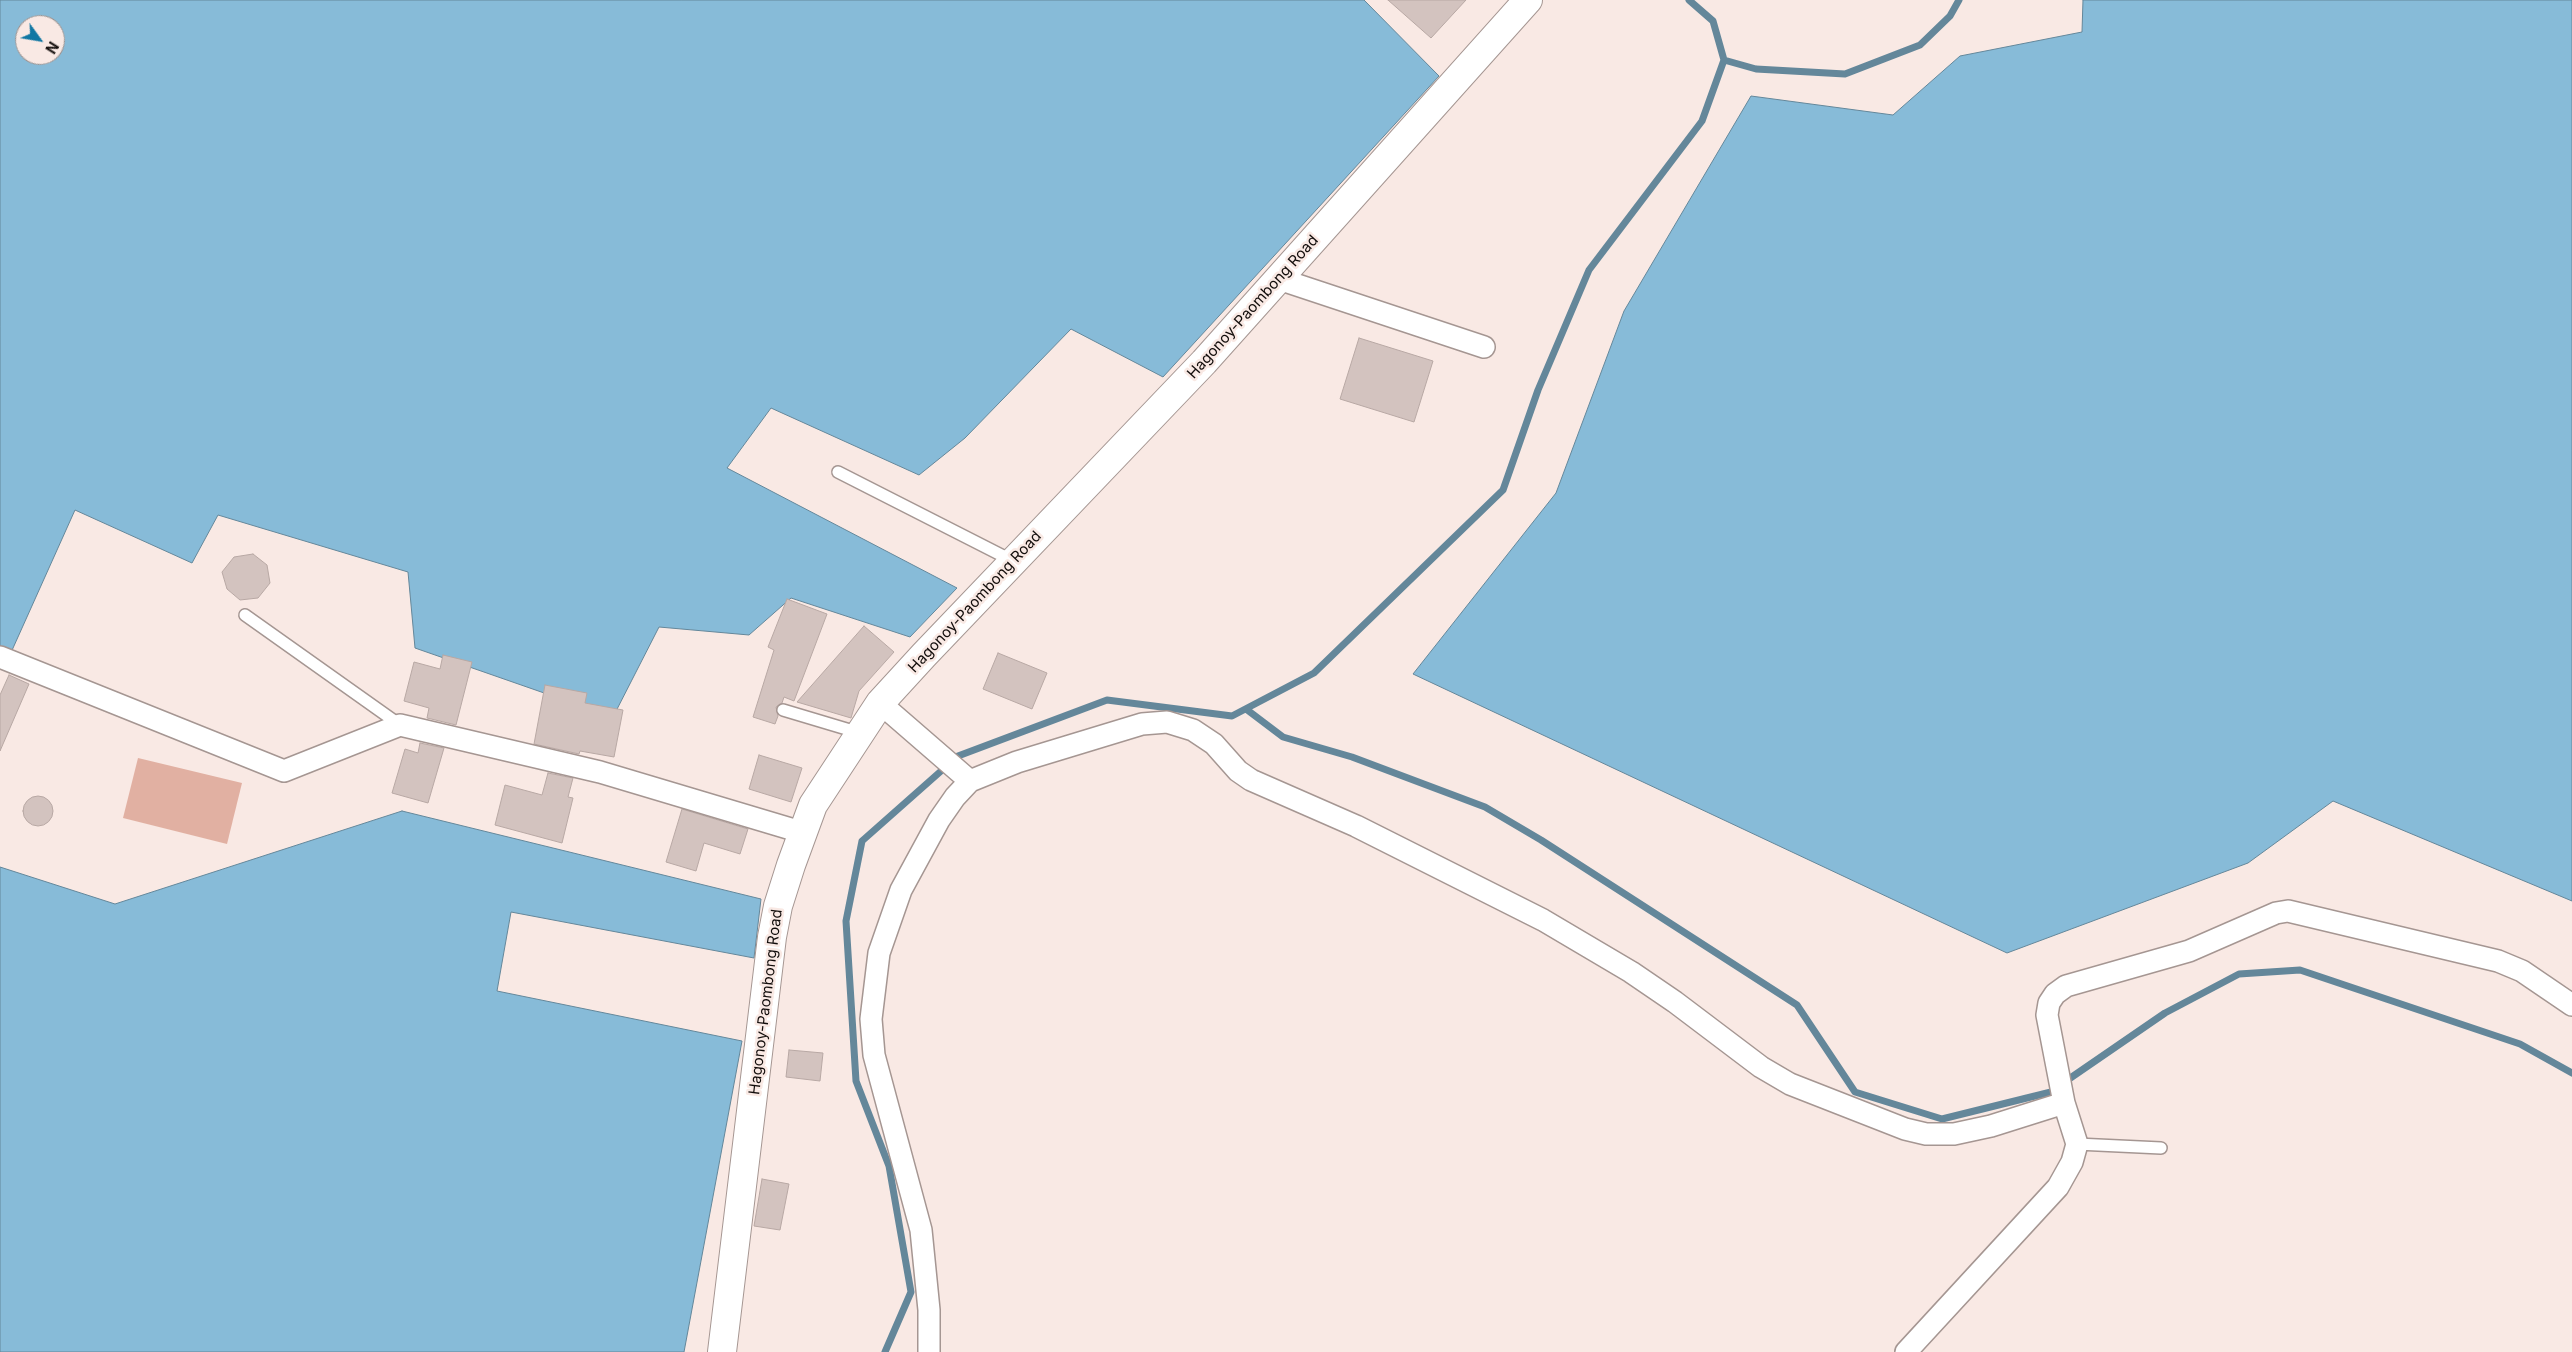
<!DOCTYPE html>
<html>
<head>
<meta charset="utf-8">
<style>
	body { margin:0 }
	#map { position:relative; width:2572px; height:1352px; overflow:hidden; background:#f9e9e4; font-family:Inter,sans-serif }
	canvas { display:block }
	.north { position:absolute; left:15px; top:15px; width:50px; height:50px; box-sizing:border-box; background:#f9e9e4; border:1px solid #9d918d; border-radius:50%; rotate:122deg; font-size:14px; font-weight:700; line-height:20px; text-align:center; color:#120d0b }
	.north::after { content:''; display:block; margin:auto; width:18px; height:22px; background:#1177a3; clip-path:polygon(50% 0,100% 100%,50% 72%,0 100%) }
</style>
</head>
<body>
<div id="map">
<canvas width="2572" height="1352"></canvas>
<div class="north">N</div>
</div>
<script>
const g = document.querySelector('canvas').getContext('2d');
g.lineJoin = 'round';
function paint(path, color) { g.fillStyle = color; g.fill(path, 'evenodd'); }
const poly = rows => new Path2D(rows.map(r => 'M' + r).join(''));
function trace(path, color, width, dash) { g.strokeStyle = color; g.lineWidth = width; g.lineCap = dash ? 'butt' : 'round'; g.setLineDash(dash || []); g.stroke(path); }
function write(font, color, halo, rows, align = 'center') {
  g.font = font + ' Inter,sans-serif'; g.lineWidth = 5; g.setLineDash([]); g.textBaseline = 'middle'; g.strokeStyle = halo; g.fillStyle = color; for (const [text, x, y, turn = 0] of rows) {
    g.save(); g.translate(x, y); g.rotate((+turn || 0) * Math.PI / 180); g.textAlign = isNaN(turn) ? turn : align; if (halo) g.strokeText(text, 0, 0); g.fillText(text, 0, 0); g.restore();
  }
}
const green = poly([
	[138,758,242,783,227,844,123,818]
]);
const water = poly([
	[0,0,1364,0,1439,76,1163,377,1071,329,965,438,919,475,771,408,727,468,957,588,910,637,791,598,749,635,659,627,613,717,415,648,408,572,218,515,192,563,75,510,9,657,0,654,0,0],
	[25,25,55,25,55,55,25,55,25,25],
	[2083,0,2572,0,2572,901,2333,801,2248,863,2007,953,1413,674,1556,493,1624,311,1751,96,1893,115,1960,56,2082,32,2083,0],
	[402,811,761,899,754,958,511,912,497,991,742,1041,684,1352,0,1352,0,867,115,904,402,811]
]);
const stream = poly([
	[1724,60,1756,69,1845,74,1920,45,1950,16,1959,0],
	[1246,709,1283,737,1352,757,1485,807,1541,840,1797,1005,1855,1092,1942,1119,2051,1092],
	[2066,1081,2165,1013,2239,974,2300,970,2520,1044,2572,1073],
	[885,1352,911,1292,889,1166,856,1081,846,921,862,841,958,756,1107,700,1232,716,1314,673,1503,490,1538,390,1589,270,1702,121,1724,60,1713,21,1689,0]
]);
const building = poly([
	[1388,0,1466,0,1431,38,1388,0],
	[1359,338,1433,361,1414,422,1340,399,1359,338],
	[253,554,267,565,270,583,258,598,240,600,227,589,222,572,234,557,253,554],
	[787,599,827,614,794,701,784,697,782,703,776,707,778,716,775,724,753,717,774,650,768,647,787,599],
	[864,626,894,652,859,691,851,718,797,702,864,626],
	[998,653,1047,673,1032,709,983,689,998,653],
	[443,655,472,662,456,725,427,718,429,708,404,701,414,662,440,669,443,655],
	[9,675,29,684,0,751,0,695,9,675],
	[545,685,587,693,585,703,623,710,614,757,580,751,579,754,534,744,545,685],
	[420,743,444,748,428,803,392,793,405,749,418,753,420,743],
	[759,755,802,768,791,802,749,789,759,755],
	[548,773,573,778,568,797,573,798,562,843,495,825,505,785,542,795,548,773],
	'23 811a15 15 0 1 1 30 0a15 15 0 1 1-30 0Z',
	[682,809,748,829,740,854,704,843,696,871,666,862,682,809],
	[789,1050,823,1053,820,1081,786,1077,789,1050],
	[762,1179,789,1184,780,1230,754,1226,762,1179]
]);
const lane = poly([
	[838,472,1013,561],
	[245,615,400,725],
	[783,710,860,733],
	[2077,1144,2161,1148]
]);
const street = poly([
	[1279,279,1484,347],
	[0,657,284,771,400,725,600,772,801,832],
	[880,703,970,781],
	[2064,1103,2047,1015,2049,1003,2055,994,2066,986,2189,951,2276,913,2288,911,2498,961,2522,971,2572,1005],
	[929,1352,929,1310,921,1230,874,1055,871,1019,879,953,901,890,939,820,955,797,970,781,1017,762,1142,724,1167,722,1193,730,1214,744,1238,771,1251,780,1356,826,1543,920,1631,972,1675,1002,1761,1067,1790,1084,1905,1129,1926,1134,1954,1134,1991,1126,2064,1103,2077,1144,2072,1162,2058,1187,1906,1352]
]);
const secondary = poly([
	[722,1352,772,937,778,906,791,865,813,805,880,703,924,655,1204,362,1528,0]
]);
const streetNames = [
	["Hagonoy-Paombong Road",1253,307,-48],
	["Hagonoy-Paombong Road",975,602,-47],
	["Hagonoy-Paombong Road",766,1002,-83]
];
paint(green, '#e1b0a2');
paint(water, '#87bbd8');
trace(water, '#64879a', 1);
trace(stream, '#64879a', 7);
paint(building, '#d3c3bf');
trace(building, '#b8a8a4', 1);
trace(lane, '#a59692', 14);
trace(street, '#a59692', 24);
trace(secondary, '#a59692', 30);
trace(lane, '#fff', 11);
trace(street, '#fff', 21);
trace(secondary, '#fff', 28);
write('15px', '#120d0b', '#f9e9e4', streetNames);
</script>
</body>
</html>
